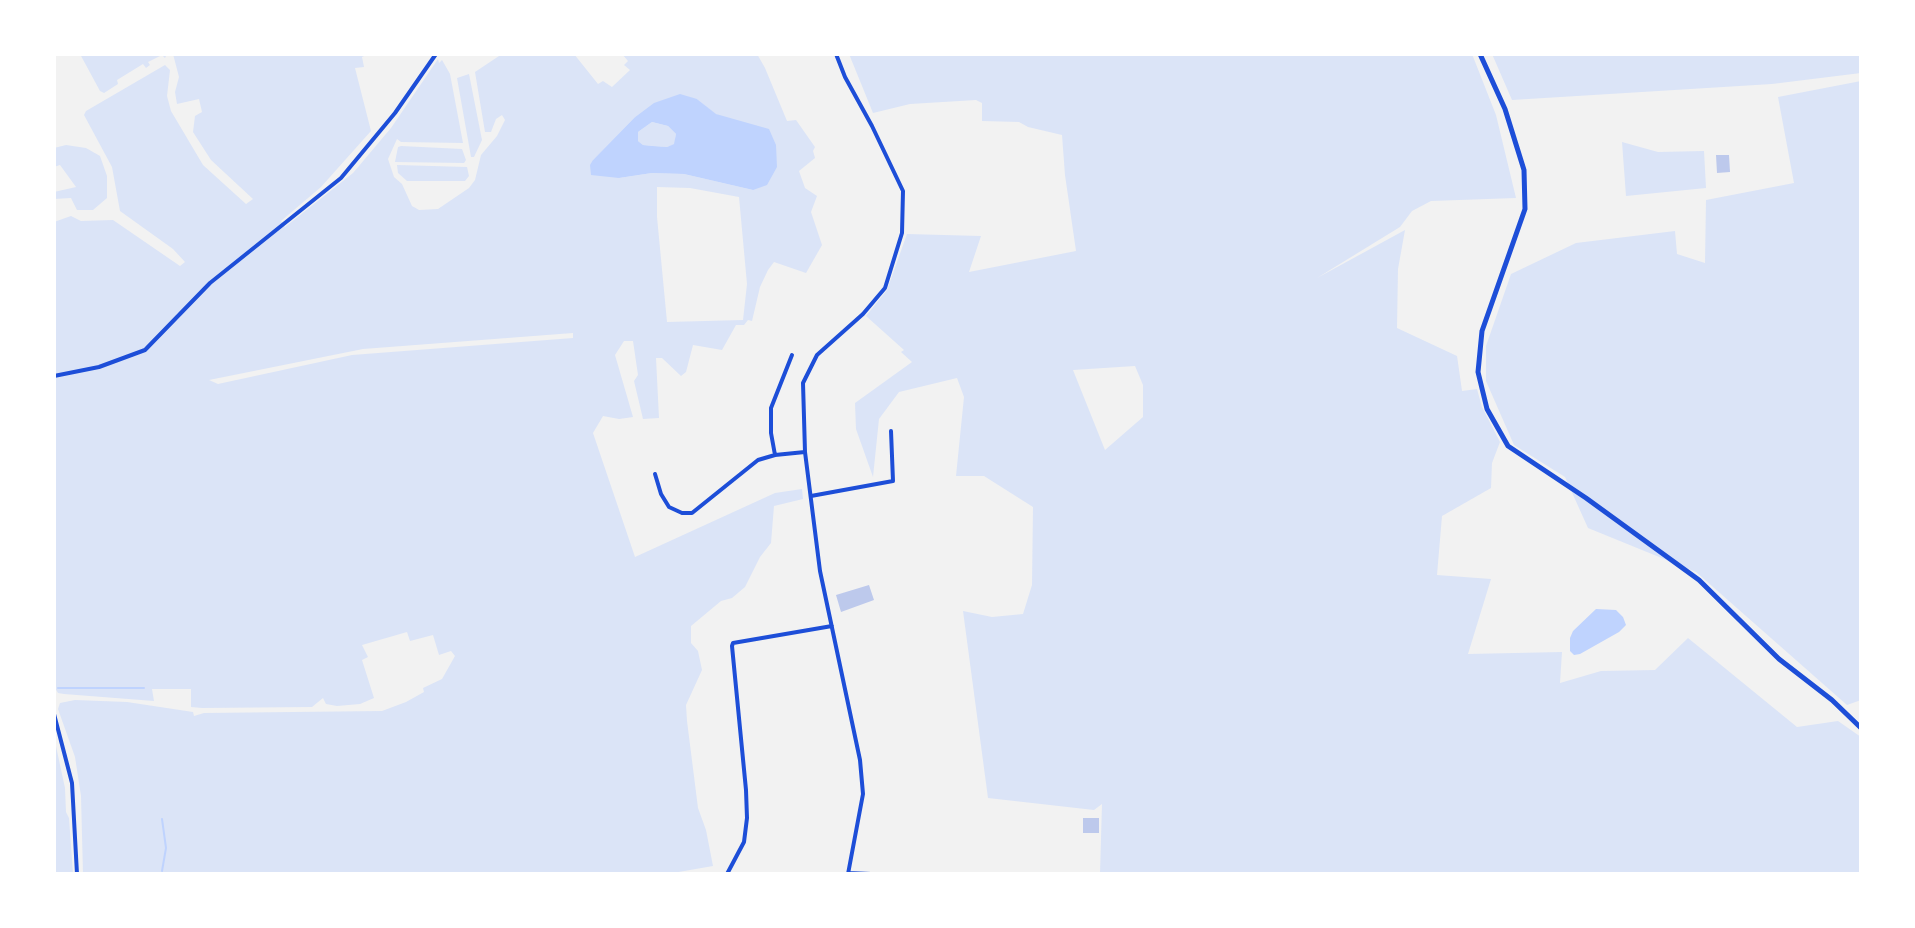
<!DOCTYPE html>
<html>
<head>
<meta charset="utf-8">
<style>
	body { margin:0 }
	#map { position:relative; width:1915px; height:928px; overflow:hidden; background:#f2f2f2; font-family:"IBM Plex Sans",sans-serif }
	canvas { display:block }
	.frame { position:absolute; inset:0; border:56px solid #fff; pointer-events:none }
</style>
</head>
<body>
<div id="map">
<canvas width="1915" height="928"></canvas>
<div class="frame"></div>
</div>
<script>
const g = document.querySelector('canvas').getContext('2d');
g.lineJoin = 'round';
function paint(path, color) { g.fillStyle = color; g.fill(path, 'evenodd'); }
const poly = rows => new Path2D(rows.map(r => 'M' + r).join(''));
function trace(path, color, width, dash) { g.strokeStyle = color; g.lineWidth = width; g.lineCap = dash ? 'butt' : 'round'; g.setLineDash(dash || []); g.stroke(path); }
const green = poly([
	[80,54,167,54,165,58,162,55,148,62,150,65,146,68,143,64,117,80,118,84,104,93,100,91],
	[173,54,368,54,362,57,364,67,355,68,371,131,321,187,281,221,285,227,353,173,391,128,438,59,439,63,442,60,450,74,463,143,401,142,397,139,388,159,394,177,402,184,412,206,419,210,438,209,469,188,475,180,481,155,497,136,505,120,502,115,496,119,491,132,485,132,475,72,502,54,574,54,598,84,603,81,612,87,630,70,624,65,628,61,622,54,757,54,765,68,787,121,796,120,815,147,813,151,815,158,799,171,805,188,817,196,811,212,822,245,806,273,774,262,768,270,760,287,752,321,748,320,744,325,736,325,722,350,693,345,686,372,681,376,662,358,656,358,659,418,643,419,634,381,638,375,633,341,624,341,615,355,633,417,619,419,603,416,593,433,635,557,775,493,802,489,803,499,774,506,771,543,760,557,745,587,732,598,721,601,691,626,691,643,698,651,702,670,686,705,687,721,698,808,706,830,713,866,667,874,83,874,81,796,75,757,58,709,60,703,75,700,127,702,193,712,194,716,204,713,382,711,406,702,424,692,423,688,442,679,455,656,451,651,439,655,433,635,410,641,407,632,362,645,368,657,362,660,374,698,360,704,337,706,326,704,323,698,312,707,202,708,191,707,191,689,152,689,154,701,64,694,58,693,55,688,54,222,71,216,81,221,113,220,180,266,185,262,173,249,120,211,112,167,84,115,86,111,165,65,170,70,167,96,171,111,203,165,246,204,253,199,211,160,193,132,195,116,202,112,199,99,177,104,175,92,179,77],
	[697,99,715,114,732,120,753,190,684,174,652,173,619,178,593,160,634,118],
	[657,187,690,188,739,197,747,284,743,320,667,322,657,217],
	[573,333,573,338,352,355,218,384,209,380,363,349],
	[849,54,1472,54,1496,115,1516,198,1431,201,1412,211,1400,227,1317,278,1405,230,1398,269,1397,328,1457,356,1462,391,1477,389,1482,407,1500,442,1492,463,1491,488,1442,516,1437,575,1491,579,1468,654,1562,652,1560,683,1601,671,1655,670,1688,638,1797,727,1838,721,1861,737,1861,874,1100,874,1102,804,1094,810,988,798,963,611,992,617,1023,614,1032,585,1033,507,984,476,956,476,964,397,957,378,899,392,879,419,873,477,856,429,855,403,912,362,901,352,904,350,866,316,887,290,907,234,981,236,969,272,1076,251,1065,175,1062,135,1028,127,1019,122,982,121,982,103,976,100,910,104,873,113],
	[1135,366,1143,385,1143,417,1105,450,1073,370],
	[1492,54,1861,54,1861,73,1772,84,1512,100],
	[469,74,482,140,474,157,471,157,457,78],
	[1861,81,1861,700,1847,705,1696,572,1588,528,1565,477,1514,445,1486,381,1486,346,1511,274,1576,243,1675,231,1677,254,1705,263,1706,200,1794,183,1778,97],
	[652,122,668,126,676,134,675,144,667,147,653,146,643,145,638,141,638,132],
	[1622,142,1658,152,1704,151,1706,188,1626,196],
	[66,145,86,148,100,156,107,176,107,198,93,210,77,210,71,198,54,199,54,192,76,187,60,165,54,167,54,148],
	[401,146,462,149,466,160,464,163,395,162,398,147],
	[397,165,467,167,469,176,465,181,407,181,398,173],
	[54,737,65,788,66,812,69,818,73,874,54,874]
]);
const water = poly([
	[680,94,697,99,716,114,769,129,776,145,777,167,767,185,753,190,684,174,652,173,619,178,591,175,590,165,593,160,634,118,654,103],
	[652,122,668,126,676,134,674,144,667,147,653,146,643,145,638,141,638,132],
	[1596,609,1616,610,1623,617,1626,625,1619,632,1580,654,1574,655,1570,651,1570,638,1573,631]
]);
const stream = poly([
	[58,688,144,688],
	[162,819,166,848,162,871]
]);
const building = poly([
	[1716,155,1729,155,1730,172,1717,173],
	[869,585,874,600,841,612,836,595],
	[1083,818,1099,818,1099,833,1083,833]
]);
const minor = poly([
	[836,54,845,77,872,126,903,191,902,233,885,288,863,314,817,355,803,383,805,452,820,571,860,760,863,794,848,874],
	[54,376,99,367,145,350,210,283,341,178,395,113,436,54],
	[775,455,771,433,771,408,792,355],
	[655,474,661,494,669,507,682,513,692,513,758,460,775,455,805,452],
	[811,496,893,481,891,431],
	[54,714,72,783,77,874],
	[848,873,871,874],
	[727,874,744,842,747,818,746,790,732,646,733,643,832,626]
]);
const tertiary = poly([
	[1480,54,1505,109,1524,170,1525,209,1482,331,1478,372,1487,409,1508,446,1586,498,1699,580,1779,659,1832,700,1861,728]
]);
paint(green, '#dbe4f7');
paint(water, '#bfd3fe');
trace(stream, '#bfd3fe', 2);
paint(building, '#bdc9ec');
trace(minor, '#1d4ed8', 4);
trace(tertiary, '#1d4ed8', 5);
</script>
</body>
</html>
